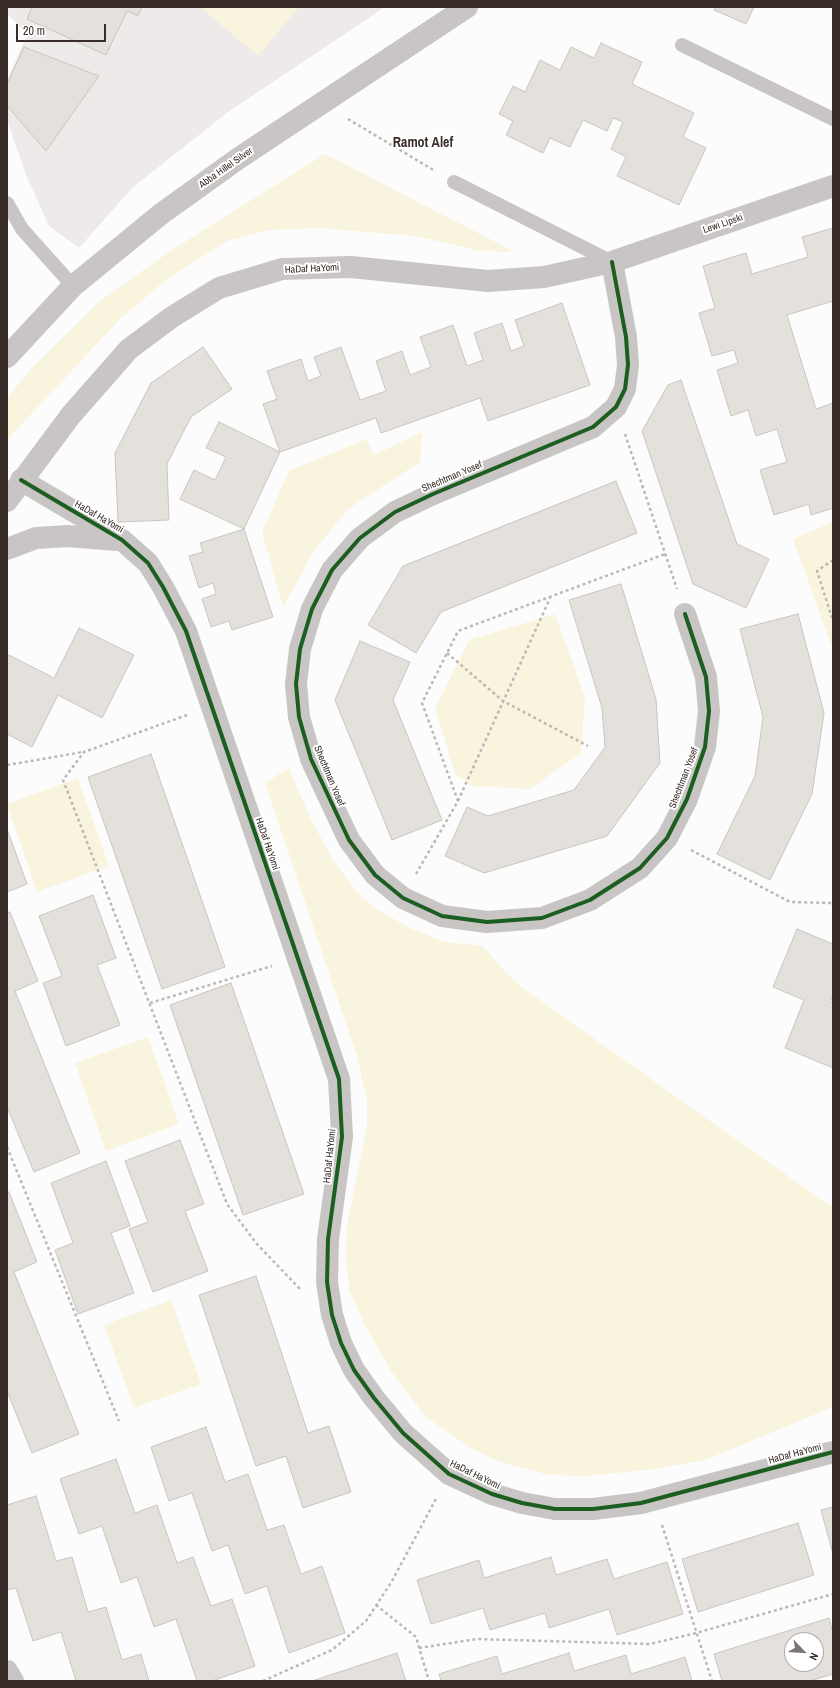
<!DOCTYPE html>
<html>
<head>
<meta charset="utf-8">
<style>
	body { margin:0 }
	#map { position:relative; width:840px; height:1688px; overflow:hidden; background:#fcfcfc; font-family:"Archivo Narrow",sans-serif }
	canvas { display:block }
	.frame { position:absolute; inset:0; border:8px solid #382d28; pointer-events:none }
	.north { position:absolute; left:784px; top:1632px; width:40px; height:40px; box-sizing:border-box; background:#fff; border:1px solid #afaba9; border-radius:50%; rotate:115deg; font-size:11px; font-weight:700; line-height:16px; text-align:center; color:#382d28 }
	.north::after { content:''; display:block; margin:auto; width:14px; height:18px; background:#7d7572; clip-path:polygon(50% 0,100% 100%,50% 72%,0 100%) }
	.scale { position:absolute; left:16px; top:24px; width:90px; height:18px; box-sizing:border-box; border:2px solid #382d28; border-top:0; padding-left:5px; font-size:12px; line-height:14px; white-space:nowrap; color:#382d28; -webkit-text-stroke:3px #fff; paint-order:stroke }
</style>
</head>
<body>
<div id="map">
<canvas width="840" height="1688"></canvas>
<div class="frame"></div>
<div class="north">N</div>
<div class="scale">20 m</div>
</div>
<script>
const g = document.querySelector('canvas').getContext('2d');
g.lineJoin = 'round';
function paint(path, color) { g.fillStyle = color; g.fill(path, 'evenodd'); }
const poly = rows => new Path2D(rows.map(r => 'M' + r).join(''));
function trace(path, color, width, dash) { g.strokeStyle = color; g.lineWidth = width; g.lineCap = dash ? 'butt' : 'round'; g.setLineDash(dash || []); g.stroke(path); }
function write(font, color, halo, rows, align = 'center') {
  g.font = font + ' "Archivo Narrow",sans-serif'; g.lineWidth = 4; g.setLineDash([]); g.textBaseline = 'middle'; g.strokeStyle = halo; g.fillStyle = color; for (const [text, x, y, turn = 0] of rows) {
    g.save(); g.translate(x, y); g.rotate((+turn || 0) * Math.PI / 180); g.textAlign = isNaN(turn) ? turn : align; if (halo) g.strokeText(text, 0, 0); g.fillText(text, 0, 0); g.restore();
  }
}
const built = poly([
	[7,7,385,7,228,112,132,188,79,248,49,226,26,175,7,120,7,80,27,35,7,13]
]);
const green = poly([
	[200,7,299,7,258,56],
	[325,154,515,252,481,251,415,236,318,228,269,230,227,241,167,279,121,318,7,440,7,398,31,369,101,300,172,250],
	[422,432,420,462,348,509,314,551,283,607,262,532,289,471,366,439,374,455],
	[833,522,833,650,793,539],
	[555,614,585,697,581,753,530,789,473,786,455,774,435,709,469,640],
	[289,768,308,813,331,857,355,890,373,907,408,927,444,942,482,946,517,984,833,1208,833,1407,705,1460,654,1469,587,1476,549,1475,498,1461,469,1447,425,1416,391,1371,364,1324,349,1289,346,1257,347,1225,367,1127,367,1101,357,1056,265,783],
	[78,778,109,866,37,892,7,804],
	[148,1037,179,1124,106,1151,75,1063],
	[171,1300,201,1384,134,1408,104,1325]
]);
const building = poly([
	[32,7,142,7,138,16,127,11,106,55,27,19,32,7],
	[715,7,754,7,746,24,714,10,715,7],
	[601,43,642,62,632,84,694,113,683,137,706,148,679,205,617,176,626,157,611,149,623,122,613,118,607,131,583,120,570,147,550,138,543,153,506,135,513,121,499,114,513,86,525,92,540,60,560,70,571,47,594,58,601,43],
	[24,47,99,76,46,151,7,106,7,84,24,47],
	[833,228,833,301,787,315,816,409,833,403,833,508,811,515,809,504,774,515,760,470,787,462,777,429,756,436,748,410,731,416,717,370,738,363,734,350,712,356,699,313,715,308,703,266,746,253,752,274,808,257,802,237,833,228],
	[562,303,590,385,488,421,480,398,381,433,376,418,280,452,263,404,277,399,267,371,301,359,308,381,321,376,314,357,341,347,360,400,386,391,376,361,402,351,410,375,431,367,420,337,453,325,467,366,483,360,474,333,502,323,511,351,524,346,515,320,562,303],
	[203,347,232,389,191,417,167,464,169,520,118,522,115,453,151,383,203,347],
	[681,380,737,544,769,559,746,608,693,584,642,431,668,385,681,380],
	[219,422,280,452,244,529,180,499,194,470,215,480,226,457,206,448,219,422],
	[616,481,637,533,441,612,416,653,368,625,403,566,616,481],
	[244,529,273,617,232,630,229,621,211,627,202,599,216,594,213,583,199,588,189,556,203,552,200,543,244,529],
	[621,584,656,699,660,763,607,836,484,873,445,856,467,807,488,816,574,790,605,747,602,708,569,600,621,584],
	[798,614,824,713,812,794,770,880,717,854,755,776,763,717,740,629,798,614],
	[79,628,134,655,102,718,58,695,32,747,7,734,7,659,9,655,54,678,79,628],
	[360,641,410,662,393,700,442,820,392,840,335,700,360,641],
	[151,754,225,967,162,989,88,777,151,754],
	[7,829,27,884,7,892,7,829],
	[93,895,116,958,97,965,120,1025,66,1046,43,983,62,976,39,916,93,895],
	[10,912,38,981,15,991,80,1153,34,1172,7,1107,7,913,10,912],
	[797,929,833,944,833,995,830,1002,833,1003,833,1068,785,1048,804,1000,773,987,797,929],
	[231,983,304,1194,243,1215,170,1005,231,983],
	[180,1140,204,1204,185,1211,208,1271,153,1292,129,1229,148,1222,125,1161,180,1140],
	[106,1161,130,1226,111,1233,134,1293,78,1314,55,1250,73,1243,51,1183,106,1161],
	[9,1192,37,1262,14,1272,79,1434,32,1453,7,1391,7,1193,9,1192],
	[256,1276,308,1433,329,1426,351,1492,303,1508,286,1456,256,1466,199,1295,256,1276],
	[206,1427,225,1482,248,1474,267,1530,284,1525,301,1574,322,1566,345,1633,289,1653,267,1586,245,1594,228,1545,212,1551,192,1493,169,1501,151,1447,206,1427],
	[116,1459,135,1513,157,1505,177,1563,193,1557,211,1606,232,1599,255,1666,212,1681,197,1681,176,1619,154,1627,137,1577,121,1583,102,1526,79,1534,60,1479,116,1459],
	[36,1496,56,1561,72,1557,88,1612,106,1607,122,1660,141,1654,149,1681,76,1681,61,1632,33,1641,16,1588,7,1590,7,1505,36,1496],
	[833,1507,833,1554,821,1510,833,1507],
	[798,1523,814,1575,698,1612,682,1559,798,1523],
	[551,1557,556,1575,607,1559,614,1579,667,1562,683,1614,617,1635,609,1609,549,1628,545,1613,490,1630,483,1608,431,1624,417,1580,479,1560,484,1578,551,1557],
	[829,1618,833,1633,833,1674,810,1681,722,1681,714,1654,829,1618],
	[792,1640,816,1640,816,1664,792,1664,792,1640],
	[397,1653,406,1681,312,1681,397,1653],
	[569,1653,574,1671,626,1655,631,1674,685,1657,692,1681,441,1681,439,1674,497,1656,502,1674,569,1653]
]);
const path = poly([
	[348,119,435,171],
	[625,434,677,589],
	[833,560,817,571,833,621],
	[447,653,503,701,588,746],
	[187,715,84,752,63,780,227,1204,256,1243,300,1289],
	[7,765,83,752],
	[458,801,551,596],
	[691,850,790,902,833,903],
	[416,874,458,801,422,703,458,631,665,554],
	[150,1003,272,966],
	[7,1147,119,1421],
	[662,1525,712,1681],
	[376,1605,416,1637,429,1681],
	[419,1648,477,1639,650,1644,696,1633,833,1594],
	[263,1681,332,1650,366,1621,392,1581,437,1497]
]);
const service = poly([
	[682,45,833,119],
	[454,182,612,262],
	[7,203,22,229,73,286]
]);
const minor = poly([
	[612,262,626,337,628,365,625,389,616,407,593,427,433,494,395,512,360,538,332,570,312,609,300,649,296,684,299,717,311,759,349,840,375,875,403,898,442,916,487,922,542,918,590,900,640,868,667,838,687,799,705,747,709,711,706,677,685,614],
	[21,480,122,540,148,563,163,587,186,631,339,1079,342,1137,328,1239,327,1282,332,1315,341,1343,354,1370,374,1398,403,1433,449,1474,492,1494,522,1503,555,1509,593,1509,641,1503,833,1452],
	[7,501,71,415,129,349,172,317,219,288,282,269,351,267,488,281,544,277,612,262,833,186],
	[7,549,36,538,68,536,116,540],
	[7,1671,13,1681]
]);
const tertiary = poly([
	[7,357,73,286,161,214,239,158,467,7]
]);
const cycleway = poly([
	[612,262,626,337,628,365,625,389,616,407,593,427,433,494,395,512,360,538,332,570,312,609,300,649,296,684,299,717,311,759,349,840,375,875,403,898,442,916,487,922,542,918,590,900,640,868,667,838,687,799,705,747,709,711,706,677,685,614],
	[21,480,122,540,148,563,163,587,186,631,339,1079,342,1137,328,1239,327,1282,332,1315,341,1343,354,1370,374,1398,403,1433,449,1474,492,1494,522,1503,555,1509,593,1509,641,1503,833,1452]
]);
const streetNames = [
	["Abba Hillel Silver",226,168,-35],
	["Lewi Lipski",723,224,-19],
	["HaDaf HaYomi",312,269,-3],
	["Shechtman Yosef",452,477,-23],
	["HaDaf HaYomi",99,517,30],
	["Shechtman Yosef",329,776,67],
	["Shechtman Yosef",684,778,-69],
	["HaDaf HaYomi",267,844,71],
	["HaDaf HaYomi",330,1156,-84],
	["HaDaf HaYomi",795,1454,-15],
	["HaDaf HaYomi",475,1475,26]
];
const districtNames = [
	["Ramot Alef",423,143]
];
paint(built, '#eeeae9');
paint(green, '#f9f4dd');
paint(building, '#e4e0dc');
trace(building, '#c9c5c1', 1);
trace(path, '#bbb8b8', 2.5, [3, 3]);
trace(service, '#c9c5c5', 14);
trace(minor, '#c9c5c5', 22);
trace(tertiary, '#c9c5c5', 22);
trace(cycleway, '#1b5e20', 4);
write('10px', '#382d28', '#fff', streetNames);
write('bold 14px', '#382d28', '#fff', districtNames);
</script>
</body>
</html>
